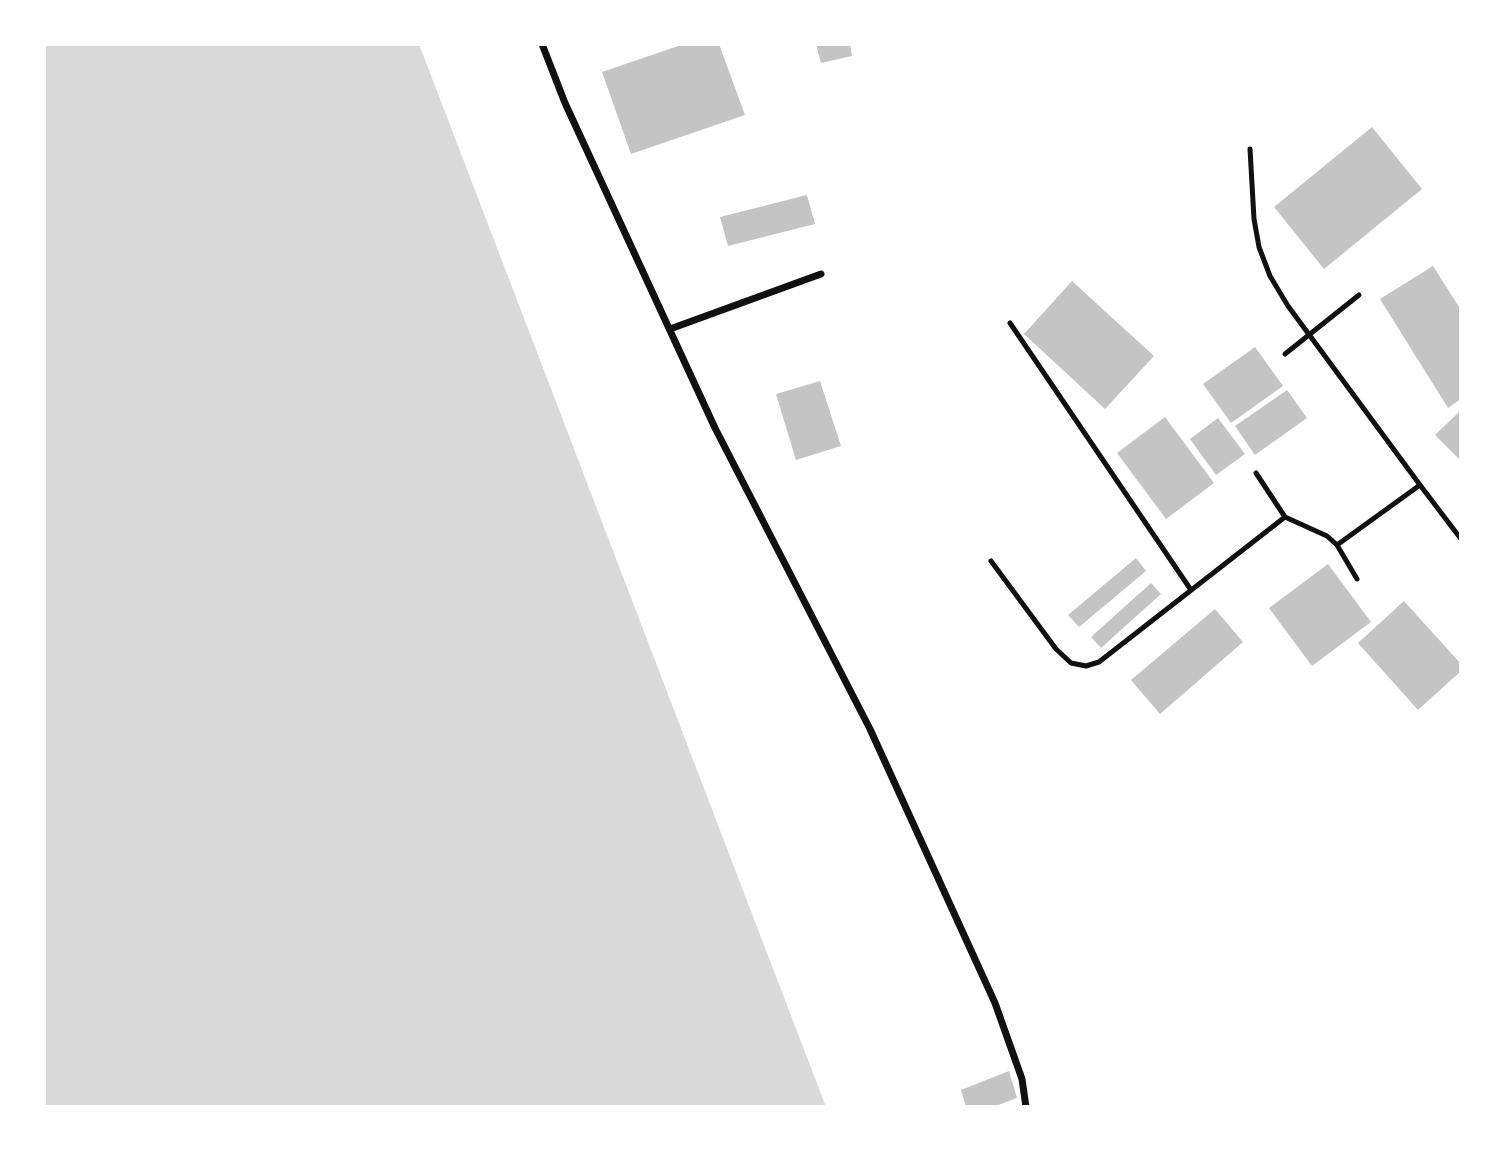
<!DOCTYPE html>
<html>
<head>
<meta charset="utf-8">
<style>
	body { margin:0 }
	#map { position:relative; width:1505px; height:1151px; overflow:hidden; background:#fff; font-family:Montserrat,sans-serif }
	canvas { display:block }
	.frame { position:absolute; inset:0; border:46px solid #fff; pointer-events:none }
</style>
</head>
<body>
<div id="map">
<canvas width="1505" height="1151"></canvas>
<div class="frame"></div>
</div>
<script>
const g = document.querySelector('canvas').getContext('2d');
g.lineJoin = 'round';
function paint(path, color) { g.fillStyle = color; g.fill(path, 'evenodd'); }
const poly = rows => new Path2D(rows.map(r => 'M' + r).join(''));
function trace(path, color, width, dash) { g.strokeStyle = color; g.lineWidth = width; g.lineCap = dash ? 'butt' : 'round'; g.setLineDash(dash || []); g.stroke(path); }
const water = poly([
	[44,44,419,44,826,1107,44,1107]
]);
const building = poly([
	[684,44,719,44,745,115,631,154,602,72],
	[816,44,850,44,852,56,821,63],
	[1372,127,1422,189,1324,269,1274,207],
	[807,195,815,224,728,246,720,217],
	[1433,266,1461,310,1461,399,1448,408,1380,299],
	[1072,281,1154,356,1105,409,1024,334],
	[1255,347,1283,386,1231,423,1203,384],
	[820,381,841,446,796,460,776,394],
	[1287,390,1307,418,1255,455,1235,426],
	[1461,410,1461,461,1435,435],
	[1165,417,1214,483,1166,519,1117,453],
	[1218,418,1245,454,1216,475,1190,439],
	[1136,558,1146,571,1079,627,1068,615],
	[1328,564,1371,622,1312,666,1269,608],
	[1151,583,1161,594,1101,648,1091,637],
	[1404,601,1461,664,1461,671,1418,710,1358,643],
	[1215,609,1243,642,1160,714,1131,680],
	[1009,1071,1017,1098,993,1107,966,1107,961,1090]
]);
const service = poly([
	[1250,149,1254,219,1259,247,1270,276,1288,306,1420,485],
	[1010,323,1191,590],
	[1285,354,1359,295],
	[1256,473,1285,517,1327,536,1337,545],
	[991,561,1056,649,1071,663,1086,666,1099,662,1285,517],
	[1357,579,1337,545,1420,485,1461,539]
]);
const minor = poly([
	[542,44,565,103,715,428,870,729,995,1003,1022,1079,1026,1107],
	[670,329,821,274]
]);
paint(water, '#d9d9d9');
paint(building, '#c4c4c4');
trace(service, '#111', 5);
trace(minor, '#111', 7);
</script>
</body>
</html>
